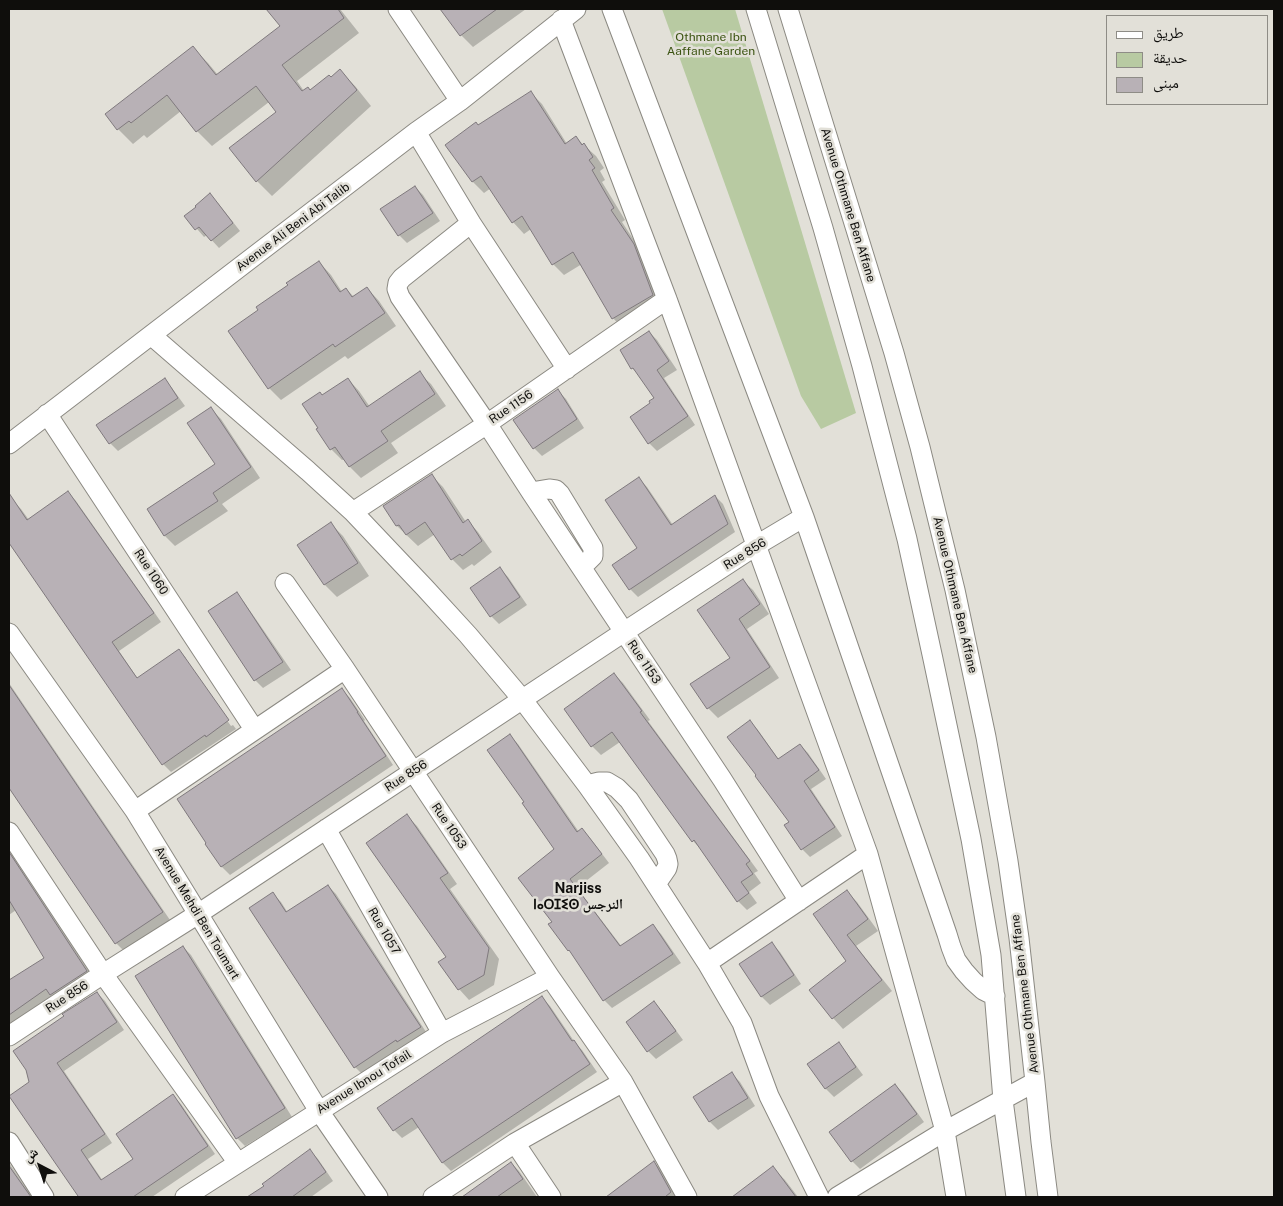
<!DOCTYPE html>
<html>
<head>
<meta charset="utf-8">
<style>
	body { margin:0 }
	#map { position:relative; width:1283px; height:1206px; overflow:hidden; background:#e2e0d8; font-family:"Public Sans","Noto Naskh Arabic",sans-serif }
	canvas { display:block }
	.frame { position:absolute; inset:0; border:10px solid #0f0e0c; pointer-events:none }
	.legend { position:absolute; left:1106px; top:15px; width:162px; height:90px; box-sizing:border-box; background:#e2e0d8; border:1px solid #8e8c86; margin:0; padding:6px 9px; list-style:none; font-size:15px; color:#0f0e0c }
	.legend li { display:flex; align-items:center; gap:10px; height:25px }
	.legend b { width:25px; border:1px solid #8e8c86 }
	.north { position:absolute; left:15px; top:1141px; width:50px; height:50px; -webkit-text-stroke:4px #e2e0d8; paint-order:stroke; rotate:320deg; font-size:14px; font-weight:700; line-height:20px; text-align:center; color:#0f0e0c }
	.north::after { content:''; display:block; margin:auto; width:18px; height:22px; background:#0f0e0c; clip-path:polygon(50% 0,100% 100%,50% 72%,0 100%) }
</style>
</head>
<body>
<div id="map">
<canvas width="1283" height="1206"></canvas>
<div class="frame"></div>
<ul class="legend">
<li><b style="height:6px;background:#fff"></b>طريق</li>
<li><b style="height:14px;background:#b8caa2"></b>حديقة</li>
<li><b style="height:14px;background:#b8b1b6"></b>مبنى</li>
</ul>
<div class="north">ش</div>
</div>
<script>
const g = document.querySelector('canvas').getContext('2d');
g.lineJoin = 'round';
function paint(path, color) { g.fillStyle = color; g.fill(path, 'evenodd'); }
const poly = rows => new Path2D(rows.map(r => 'M' + r).join(''));
function trace(path, color, width, dash) { g.strokeStyle = color; g.lineWidth = width; g.lineCap = dash ? 'butt' : 'round'; g.setLineDash(dash || []); g.stroke(path); }
function write(font, color, halo, rows, align = 'center') {
  g.font = font + ' "Public Sans","Noto Naskh Arabic","Noto Sans Tifinagh",sans-serif'; g.lineWidth = 5; g.setLineDash([]); g.textBaseline = 'middle'; g.strokeStyle = halo; g.fillStyle = color; for (const [text, x, y, turn = 0] of rows) {
    g.save(); g.translate(x, y); g.rotate((+turn || 0) * Math.PI / 180); g.textAlign = isNaN(turn) ? turn : align; if (halo) g.strokeText(text, 0, 0); g.fillText(text, 0, 0); g.restore();
  }
}
const green = poly([
	[662,9,735,9,856,413,821,429,801,396]
]);
const shadow = poly([
	[268,9,298,9,301,12,304,9,340,9,359,33,297,81,304,91,311,91,340,71,355,86,371,106,272,196,257,181,277,112,269,102,212,146,197,131,181,111,147,138,144,135,133,144,118,129,193,48,208,63,218,75,282,26],
	[442,9,526,9,473,47,461,35],
	[531,93,542,104,567,144,576,138,596,156,604,168,600,171,605,180,602,182,625,220,622,222,645,257,664,306,624,330,613,318,582,264,564,275,553,264,531,229,524,234,513,222,491,188,484,193,473,182,447,145],
	[415,187,423,195,440,221,407,243,399,235],
	[218,203,240,231,219,248,207,235,204,237,186,216],
	[319,262,331,275,342,292,346,289,354,297,367,288,379,301,396,326,348,359,345,356,281,400,269,388,260,311],
	[649,332,657,340,677,370,664,378,695,425,657,451,649,443,652,404,655,399,639,375,632,368],
	[419,373,431,384,446,406,391,443,398,453,361,478,350,467,345,459,342,460,331,449,323,396,348,379,359,391,370,407],
	[164,380,172,388,185,406,118,451,110,443],
	[558,391,566,399,584,428,542,456,534,448],
	[210,408,221,419,260,478,222,504,228,511,175,546,165,536,148,510,216,464],
	[432,476,443,487,466,522,468,521,478,532,492,552,474,566,472,564,463,570,452,559,435,534,418,546,397,526,385,506],
	[639,479,647,487,673,525,715,496,723,504,735,532,638,597,630,589,614,566,639,548],
	[68,493,76,501,161,622,119,651,138,679,179,650,186,658,183,658,231,726,233,725,236,729,171,772,163,764,9,541,9,504,13,501,21,509,29,520],
	[331,524,343,536,369,576,337,597,325,585,299,545],
	[500,569,508,577,527,605,499,624,491,616],
	[743,581,753,590,769,614,747,629,779,678,718,718,708,708,732,658],
	[236,594,244,602,291,670,263,688,255,680],
	[614,674,623,683,650,720,648,721,758,871,754,873,761,883,749,892,757,903,747,910,738,901,702,850,693,841,620,742,601,755,592,746,565,710],
	[9,683,170,920,124,951,116,943,9,786],
	[342,690,350,698,365,720,364,721,393,765,230,875,222,867,207,844],
	[750,722,758,730,779,760,800,745,808,753,826,779,811,789,842,836,810,857,802,849,786,825,791,822],
	[510,736,518,744,579,832,582,830,590,838,609,863,577,888,622,947,653,926,661,934,681,963,612,1008,604,1000,553,922,556,850,526,802],
	[407,816,417,826,457,884,450,889,499,959,494,985,469,1000,459,989],
	[9,850,94,979,9,1029,9,982,46,958,16,910,9,915],
	[328,886,336,894,428,1035,363,1075,355,1067,273,894,281,902,288,913],
	[847,892,857,902,878,931,856,946,892,991,843,1029,833,1018,848,961,814,915],
	[772,944,780,952,801,984,770,1005,762,997,740,965],
	[183,947,191,955,292,1117,245,1146,237,1138],
	[97,993,105,1001,124,1030,64,1071,112,1143,88,1159,103,1181,135,1159,173,1096,181,1104,215,1154,152,1197,80,1197,11,1096,31,1082],
	[542,998,550,1006,576,1044,582,1050,597,1072,451,1171,443,1163,419,1127,402,1138,394,1130],
	[654,1003,662,1011,683,1040,656,1059,648,1051],
	[838,1043,846,1052,863,1075,834,1097,826,1089,809,1065],
	[732,1074,740,1082,755,1106,718,1130,710,1122,695,1097],
	[895,1085,903,1093,924,1122,860,1169,852,1161,831,1132],
	[310,1151,318,1159,333,1181,311,1197,249,1197,266,1187],
	[654,1162,666,1175,679,1197,608,1197],
	[9,1163,32,1197,9,1197],
	[511,1163,519,1171,537,1197,464,1197],
	[773,1168,785,1180,798,1197,736,1197,736,1196]
]);
const building = poly([
	[266,9,338,9,344,18,282,65,302,91,308,87,310,90,329,75,331,77,340,69,357,90,256,182,229,148,276,112,256,86,196,132,167,95,131,123,129,121,117,130,105,114,193,46,216,75,280,26,266,9],
	[440,9,497,9,460,36,440,9],
	[531,91,565,144,576,136,582,145,584,143,593,157,589,160,595,168,592,170,614,208,611,210,634,244,653,295,612,319,573,252,552,265,522,216,512,223,481,176,472,182,445,145,476,122,478,125,531,91],
	[415,186,433,213,398,236,380,209,415,186],
	[210,193,233,223,211,241,199,227,195,230,184,216,196,207,195,206,210,193],
	[319,261,340,292,346,288,352,297,367,287,385,313,335,347,333,344,268,389,228,331,258,310,256,307,288,285,286,283,319,261],
	[649,331,669,361,657,370,688,416,648,444,630,417,650,403,649,401,654,398,633,368,631,369,620,350,649,331],
	[420,371,435,394,381,431,388,441,349,467,335,447,330,450,316,429,318,428,302,404,320,392,322,395,348,378,367,407,420,371],
	[165,378,178,398,109,444,96,425,165,378],
	[558,389,577,419,533,449,513,420,558,389],
	[211,407,251,467,213,493,218,501,164,536,147,509,215,464,187,423,211,407],
	[432,474,463,523,468,519,482,541,462,556,460,554,451,560,425,522,406,535,399,525,396,526,383,506,432,474],
	[639,477,671,525,715,495,728,524,629,590,612,565,637,548,605,500,639,477],
	[68,491,154,613,112,642,137,678,179,649,229,720,206,737,205,735,162,765,9,543,9,493,27,520,68,491],
	[331,522,358,563,324,585,297,545,331,522],
	[500,567,520,597,490,617,470,588,500,567],
	[743,579,760,604,739,619,770,667,707,709,690,684,730,658,697,610,743,579],
	[237,592,283,662,254,681,208,611,237,592],
	[614,673,642,711,640,712,750,861,746,864,753,874,741,882,749,893,737,902,694,840,692,842,612,732,591,747,564,709,614,673],
	[9,685,163,912,115,944,9,788,9,685],
	[342,688,358,712,357,712,386,756,221,867,205,844,206,843,177,799,342,688],
	[750,720,778,759,800,744,819,770,804,781,835,827,801,850,784,825,789,822,755,776,756,775,727,737,750,720],
	[510,734,577,832,582,828,602,854,570,879,620,946,653,924,673,954,603,1001,569,950,568,951,548,924,552,922,518,878,554,849,522,803,524,802,487,750,510,734],
	[407,814,448,873,440,878,489,948,484,975,458,990,438,962,446,957,366,843,407,814],
	[9,852,87,971,50,995,46,989,9,1015,9,980,44,958,9,900,9,852],
	[328,885,421,1027,397,1042,396,1040,354,1068,249,908,273,892,286,912,328,885],
	[847,890,868,919,847,935,882,980,832,1019,809,990,846,961,813,914,847,890],
	[772,942,794,975,761,997,739,964,772,942],
	[183,946,285,1108,236,1139,135,976,183,946],
	[97,992,117,1022,57,1063,105,1134,81,1150,101,1180,133,1159,116,1134,173,1094,208,1146,133,1197,76,1197,78,1196,9,1096,29,1082,26,1070,13,1051,64,1016,62,1014,97,992],
	[542,996,572,1041,574,1040,590,1064,442,1163,412,1118,393,1131,377,1108,542,996],
	[654,1001,676,1031,647,1052,626,1022,654,1001],
	[839,1042,856,1067,825,1089,807,1064,839,1042],
	[732,1072,748,1098,709,1122,693,1097,732,1072],
	[895,1084,917,1114,851,1162,829,1132,895,1084],
	[310,1149,326,1172,292,1197,247,1197,264,1186,262,1184,310,1149],
	[654,1161,671,1192,665,1197,606,1197,654,1161],
	[511,1162,523,1179,497,1197,462,1197,511,1162],
	[9,1166,31,1197,9,1197,9,1166],
	[773,1166,796,1197,732,1197,773,1166]
]);
const minor = poly([
	[398,9,460,101],
	[612,9,804,517,947,934,951,947,956,960,964,971,973,981,983,990,995,996],
	[756,9,823,228,862,366,907,539,933,659,971,839,991,955,1003,1100,1016,1197],
	[788,9,894,353,920,447,955,590,986,737,1008,861,1019,938,1035,1082,1041,1142,1048,1197],
	[561,20,667,299,868,854,945,1131,956,1197],
	[416,132,471,223,567,369],
	[471,223,402,278,398,283,397,289,400,297,487,424,531,492,722,779,799,901],
	[151,335,308,471,353,512,425,588,468,635,522,699,587,785,639,858,707,963,742,1023,769,1096,819,1197],
	[47,414,254,729],
	[9,444,416,132,460,101,576,9],
	[531,492,549,489,556,490,560,494,593,548,593,556,582,567],
	[353,512,487,424,667,299],
	[285,583,345,669],
	[9,633,135,811,319,1111,378,1197],
	[587,785,599,782,607,782,617,788,629,800,665,854,667,859,668,864,667,868,656,884],
	[135,811,345,669,550,977,623,1082,687,1197],
	[326,829,442,1033],
	[9,832,103,974,238,1163],
	[707,963,868,854],
	[9,1036,103,974,198,914,624,632,757,545,804,517],
	[9,1142,44,1197],
	[515,1143,551,1197],
	[185,1197,442,1033,550,977],
	[433,1197,515,1143,623,1082],
	[837,1197,945,1131,1035,1082]
]);
const parkNames = [
	["Othmane Ibn",711,37],
	["Aaffane Garden",711,51]
];
const streetNames = [
	["Avenue Othmane Ben Affane",848,205,73],
	["Avenue Ali Beni Abi Talib",293,227,-37],
	["Rue 1156",511,407,-34],
	["Rue 856",745,554,-32],
	["Rue 1060",151,572,57],
	["Avenue Othmane Ben Affane",955,595,77],
	["Rue 1153",644,662,56],
	["Rue 856",406,776,-33],
	["Rue 1053",449,826,56],
	["Avenue Mehdi Ben Toumart",197,913,59],
	["Rue 1057",384,931,60],
	["Avenue Othmane Ben Affane",1025,994,-97],
	["Rue 856",67,997,-33],
	["Avenue Ibnou Tofail",364,1082,-32]
];
const neighbourhoodNames = [
	["Narjiss",578,889],
	["ⵏⴰⵔⵊⵉⵙ النرجس",578,905]
];
paint(green, '#b8caa2');
paint(shadow, '#0003');
paint(building, '#b8b1b6');
trace(building, '#7f797d', 1);
trace(minor, '#8b8982', 21);
trace(minor, '#fff', 19);
write('12px', '#3b5311', '#e2e0d8', parkNames);
write('12px', '#0f0e0c', '#e2e0d8', streetNames);
write('bold 14px', '#0f0e0c', '#e2e0d8', neighbourhoodNames);
</script>
</body>
</html>
